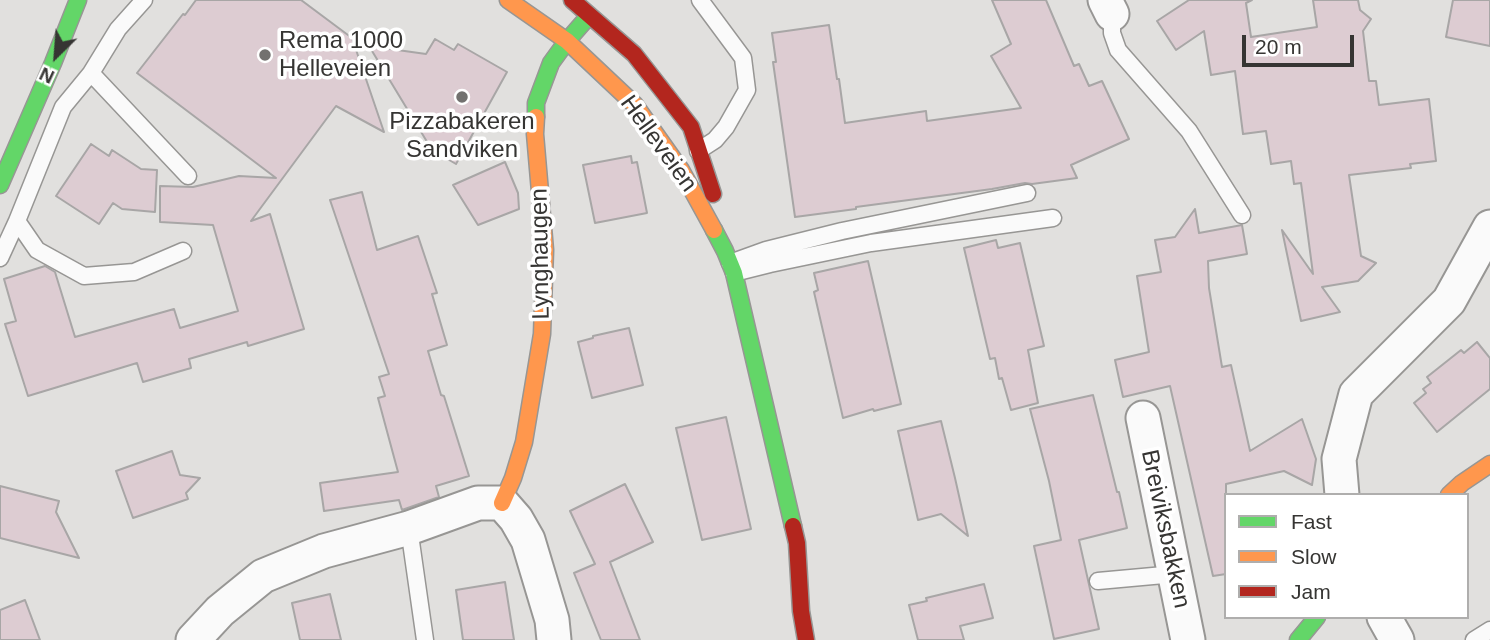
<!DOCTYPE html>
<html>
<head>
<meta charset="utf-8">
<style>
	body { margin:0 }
	#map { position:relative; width:1490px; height:640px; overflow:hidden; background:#e1e0de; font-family:Helvetica,sans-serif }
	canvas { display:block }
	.legend { position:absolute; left:1224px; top:493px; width:245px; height:126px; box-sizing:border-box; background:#fff; border:2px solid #afaead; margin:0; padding:9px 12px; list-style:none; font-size:21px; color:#363533 }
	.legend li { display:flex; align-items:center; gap:14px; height:35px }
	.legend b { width:35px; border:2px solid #afaead }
	.north { position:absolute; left:21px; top:21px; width:70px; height:70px; -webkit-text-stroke:5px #fff; paint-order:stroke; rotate:205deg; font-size:19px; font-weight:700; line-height:28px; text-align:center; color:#363533 }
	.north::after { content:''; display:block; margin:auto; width:24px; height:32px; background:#363533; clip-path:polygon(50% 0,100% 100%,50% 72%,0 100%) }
	.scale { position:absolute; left:1242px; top:35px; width:112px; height:32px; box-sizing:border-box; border:4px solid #363533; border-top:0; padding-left:9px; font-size:21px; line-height:24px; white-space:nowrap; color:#363533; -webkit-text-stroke:5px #fff; paint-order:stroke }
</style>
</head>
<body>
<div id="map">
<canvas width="1490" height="640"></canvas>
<ul class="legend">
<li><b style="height:9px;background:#63d668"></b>Fast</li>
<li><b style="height:9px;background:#ff974d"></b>Slow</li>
<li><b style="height:9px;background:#b3261e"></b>Jam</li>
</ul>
<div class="north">N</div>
<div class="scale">20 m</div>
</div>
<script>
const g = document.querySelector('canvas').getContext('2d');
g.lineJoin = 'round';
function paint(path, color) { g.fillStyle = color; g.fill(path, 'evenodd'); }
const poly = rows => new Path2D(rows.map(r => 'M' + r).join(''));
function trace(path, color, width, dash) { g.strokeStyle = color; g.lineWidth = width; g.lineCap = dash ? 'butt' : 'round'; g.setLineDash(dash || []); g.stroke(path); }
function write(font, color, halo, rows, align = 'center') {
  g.font = font + ' Helvetica,sans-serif'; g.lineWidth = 7; g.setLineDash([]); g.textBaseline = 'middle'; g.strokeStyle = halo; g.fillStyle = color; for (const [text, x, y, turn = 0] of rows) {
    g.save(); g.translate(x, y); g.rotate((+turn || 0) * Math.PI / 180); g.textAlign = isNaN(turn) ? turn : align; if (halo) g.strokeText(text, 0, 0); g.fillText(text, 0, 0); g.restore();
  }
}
const building = poly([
	[196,0,301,0,352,38,384,132,336,106,251,221,270,214,304,329,248,346,247,342,189,359,191,368,143,382,137,363,28,396,5,324,16,321,4,279,45,266,55,272,75,337,174,309,180,328,238,311,213,225,160,222,160,186,193,187,239,176,276,178,137,73,183,14,185,15,196,0],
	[992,0,1046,0,1074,66,1079,64,1089,86,1102,81,1129,139,1071,165,1077,178,1032,184,1025,183,992,189,856,207,856,209,795,217,773,62,776,62,772,33,829,25,837,79,839,79,845,123,926,111,927,121,1021,108,991,56,1011,44,992,0],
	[1189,0,1252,0,1246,3,1251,37,1317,27,1313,0,1358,0,1360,10,1371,19,1363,31,1369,81,1376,81,1379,105,1429,99,1436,161,1410,164,1411,168,1349,175,1361,256,1376,263,1358,281,1322,287,1340,312,1301,321,1282,230,1313,274,1301,183,1294,184,1291,161,1271,164,1266,131,1243,134,1235,71,1211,75,1204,31,1176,50,1157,21,1189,0],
	[1453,0,1490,0,1490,46,1446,37,1453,0],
	[435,39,454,50,458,44,507,72,456,164,432,150,369,46,426,54,435,39],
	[91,144,109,156,112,150,141,169,157,170,155,212,122,209,113,203,99,224,56,196,91,144],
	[631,156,632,163,637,162,647,213,595,223,583,165,631,156],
	[505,162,518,193,519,209,478,225,453,185,505,162],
	[362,192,377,250,418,236,437,293,432,294,447,345,428,351,441,395,444,396,469,476,436,486,439,497,402,510,399,500,324,511,320,483,398,472,378,398,385,396,379,377,389,374,330,200,362,192],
	[1195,209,1199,233,1242,225,1247,254,1208,261,1209,288,1222,367,1231,365,1250,451,1302,419,1316,459,1312,485,1284,471,1226,484,1226,574,1213,576,1170,386,1123,397,1115,360,1149,352,1137,276,1161,272,1155,240,1175,237,1195,209],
	[996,240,998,248,1020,243,1044,346,1028,350,1038,403,1011,410,1002,378,999,379,995,358,990,359,964,248,996,240],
	[868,261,901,404,874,411,873,409,843,418,814,292,818,290,814,273,868,261],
	[629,328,643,385,592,398,578,342,593,338,593,336,629,328],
	[1477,342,1490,358,1490,389,1437,432,1414,403,1426,393,1423,389,1431,383,1427,377,1461,350,1464,353,1477,342],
	[1093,395,1117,492,1119,492,1127,528,1079,540,1099,629,1054,639,1034,546,1061,540,1049,481,1030,409,1093,395],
	[726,417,751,529,702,540,676,428,726,417],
	[941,421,955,478,968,536,941,514,918,520,898,431,941,421],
	[172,451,180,475,200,478,186,493,188,499,133,518,116,471,172,451],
	[625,484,653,542,610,562,640,640,601,640,574,573,595,564,570,511,625,484],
	[0,486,59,501,56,512,79,558,0,538,0,486],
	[505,582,514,640,463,640,456,590,505,582],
	[984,584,993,618,960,626,964,640,918,640,909,605,927,601,926,598,984,584],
	[330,594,341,640,300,640,292,603,330,594],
	[25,600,40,640,0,640,0,610,25,600]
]);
const lane = poly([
	[144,0,118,29,91,73,188,176],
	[1114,11,1112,14,1112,33,1118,50,1189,131,1242,215],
	[91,73,63,107,17,221,37,250,84,276,134,272,183,251],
	[698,151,715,140,726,127,747,90,743,58,700,0],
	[0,258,17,221],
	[730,263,766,250,842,231,1027,193],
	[734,273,770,264,871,243,1053,218],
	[409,528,425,640],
	[1098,581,1175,574],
	[1474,640,1490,630]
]);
const street = poly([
	[1105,0,1112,14],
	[1143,418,1188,640],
	[1342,495,1339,459,1356,394,1449,301,1490,227],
	[1384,617,1397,640],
	[193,640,220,611,263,576,324,551,409,528,478,503,502,503,516,519,528,540,552,620,554,640]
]);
const fast = poly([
	[536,117,536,103,551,63,567,41,588,17],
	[0,185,53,63,78,0],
	[714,230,725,251,734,273,793,526],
	[1298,640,1317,617]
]);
const slow = poly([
	[508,0,567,41,635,105,681,170,714,230],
	[1449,495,1462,483,1490,464],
	[502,503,513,478,524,442,542,334,545,250,535,134,536,117]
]);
const jam = poly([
	[572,0,634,54,691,127,713,194],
	[793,526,797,543,801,611,806,640]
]);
const markers = [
	[265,55,7,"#72716f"],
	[462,97,7,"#72716f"]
];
const poiNames = [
	["Rema 1000",279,41],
	["Helleveien",279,69],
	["Pizzabakeren",462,122,"center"],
	["Sandviken",462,150,"center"]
];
const streetNames = [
	["Helleveien",658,144,54],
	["Lynghaugen",541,254,-91],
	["Breiviksbakken",1165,529,78]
];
paint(building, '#ddccd2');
trace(building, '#a8a6a6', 2);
trace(lane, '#979694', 19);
trace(street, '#979694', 37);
trace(fast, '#979694', 19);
trace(slow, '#979694', 19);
trace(jam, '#979694', 19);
trace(lane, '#fafafa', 16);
trace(street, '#fafafa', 33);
trace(fast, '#63d668', 16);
trace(slow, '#ff974d', 16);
trace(jam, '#b3261e', 16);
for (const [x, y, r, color] of markers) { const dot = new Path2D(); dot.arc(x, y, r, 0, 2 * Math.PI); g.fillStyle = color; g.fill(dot); trace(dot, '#fff', 2.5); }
write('24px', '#363533', '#fff', poiNames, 'left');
write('24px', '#363533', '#fff', streetNames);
</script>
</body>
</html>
